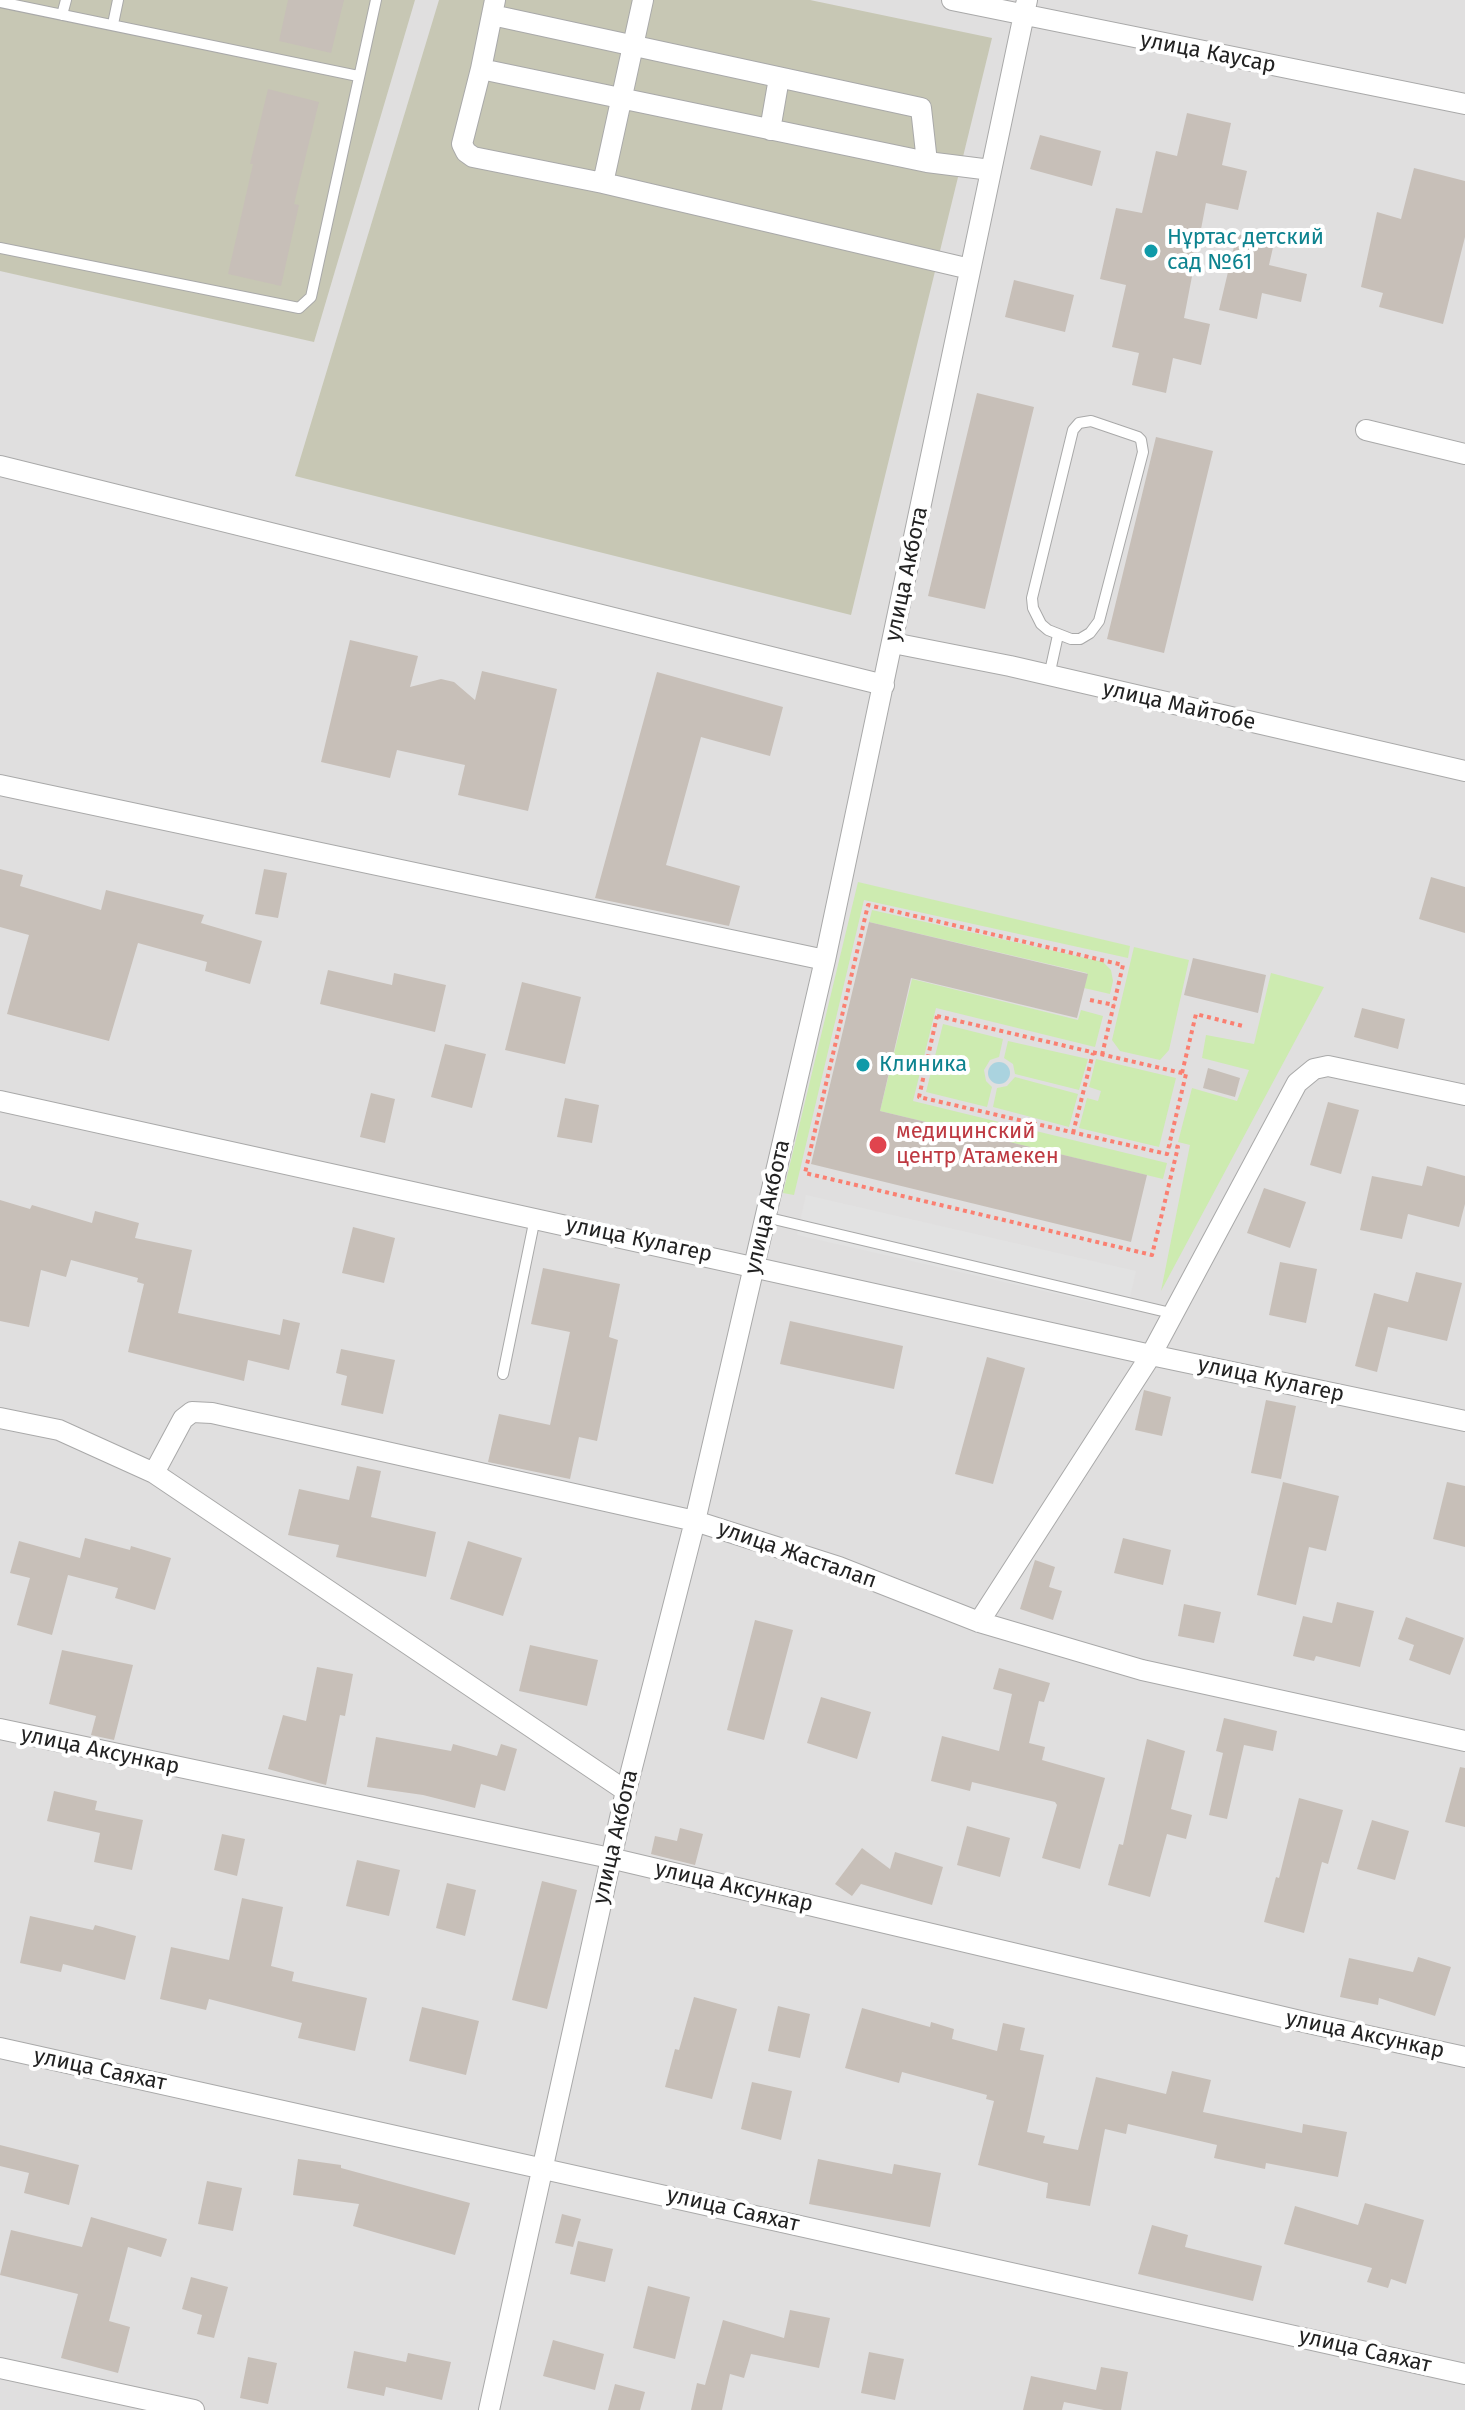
<!DOCTYPE html>
<html>
<head>
<meta charset="utf-8">
<style>
	body { margin:0 }
	canvas { display:block; background:#f2efe9 }
</style>
</head>
<body>
<canvas width="1465" height="2410"></canvas>
<script>
const g = document.querySelector('canvas').getContext('2d');
g.lineJoin = 'round';
function paint(path, color) { g.fillStyle = color; g.fill(path, 'evenodd'); }
const poly = rows => new Path2D(rows.map(r => 'M' + r).join(''));
function trace(path, color, width, dash) { g.strokeStyle = color; g.lineWidth = width; g.lineCap = dash ? 'butt' : 'round'; g.setLineDash(dash || []); g.stroke(path); }
function write(font, color, halo, rows, align = 'center') {
  g.font = font + ' "Fira Sans",sans-serif'; g.lineWidth = 8; g.setLineDash([]); g.textBaseline = 'middle'; g.strokeStyle = halo; g.fillStyle = color; for (const [text, x, y, turn = 0] of rows) {
    g.save(); g.translate(x, y); g.rotate((+turn || 0) * Math.PI / 180); g.textAlign = isNaN(turn) ? turn : align; if (halo) g.strokeText(text, 0, 0); g.fillText(text, 0, 0); g.restore();
  }
}
const residential = poly([
	[0,0,1465,0,1465,2410,0,2410]
]);
const construction = poly([
	[0,0,415,0,314,342,0,271],
	[439,0,810,0,992,38,851,615,295,476]
]);
const grass = poly([
	[858,882,1130,946,1128,958,864,900,794,1195,783,1193],
	[872,910,1103,962,1111,970,1113,981,1110,994,1084,988,1087,973,869,922],
	[1134,947,1189,960,1169,1050,1160,1060,1120,1051,1112,1040],
	[1271,973,1324,987,1161,1291,1190,1145,1178,1142,1192,1088,1237,1101,1249,1070,1202,1058,1206,1035,1254,1044],
	[912,979,1078,1020,1081,1010,1103,1016,1095,1047,936,1008,913,1101,1167,1163,1163,1179,880,1111],
	[943,1024,1003,1039,999,1057,990,1060,984,1070,986,1081,992,1087,987,1107,926,1092],
	[1008,1041,1088,1059,1079,1090,1015,1074,1013,1064,1004,1058],
	[1096,1059,1176,1078,1159,1147,1079,1128,1087,1098,1098,1101,1101,1091,1089,1087],
	[1015,1077,1078,1094,1069,1127,993,1107,997,1088,1007,1086]
]);
const parking = poly([
	[806,1195,1136,1271,1127,1310,797,1235]
]);
const water = poly([
	'988 1073a11 11 0 1 1 22 0a11 11 0 1 1-22 0Z'
]);
const building = poly([
	[288,0,344,0,331,53,279,41],
	[268,89,319,102,294,204,299,205,281,286,228,274,253,164,250,164],
	[1187,113,1231,123,1222,165,1247,171,1238,210,1206,203,1184,318,1210,324,1201,365,1173,358,1166,393,1132,385,1139,353,1112,347,1126,285,1100,279,1116,208,1142,213,1156,151,1177,156],
	[1040,135,1101,151,1092,186,1030,169],
	[1414,168,1465,181,1465,237,1443,324,1379,307,1383,293,1361,287,1377,212,1401,219],
	[1237,234,1274,243,1269,265,1307,274,1301,302,1262,293,1257,319,1219,310],
	[1014,280,1074,295,1065,332,1005,317],
	[977,393,1034,407,985,609,928,596],
	[1156,437,1213,451,1164,653,1107,639],
	[350,640,418,656,410,687,441,679,454,682,475,700,482,671,557,689,528,811,458,795,465,765,397,750,390,778,321,762],
	[657,672,783,707,770,756,701,737,666,865,740,886,729,926,595,898],
	[0,869,23,875,20,886,101,910,106,890,204,915,201,923,262,941,250,984,205,971,207,962,138,943,109,1041,7,1014,29,935,0,927],
	[264,869,287,873,278,918,255,914],
	[1431,877,1465,887,1465,933,1419,919],
	[869,922,1088,974,1077,1018,911,978,880,1111,1147,1175,1131,1242,811,1164],
	[1193,958,1266,975,1258,1013,1184,995],
	[328,970,392,985,394,973,446,985,435,1032,320,1004],
	[522,982,581,997,565,1064,505,1050],
	[1362,1008,1405,1019,1398,1049,1354,1037],
	[445,1044,486,1054,472,1108,431,1097],
	[1208,1068,1240,1078,1235,1097,1203,1088],
	[371,1093,395,1099,385,1143,360,1137],
	[565,1098,599,1105,592,1143,557,1137],
	[1328,1102,1359,1110,1341,1174,1310,1165],
	[1427,1166,1465,1176,1465,1204,1459,1227,1408,1214,1402,1239,1360,1230,1372,1176,1422,1186],
	[1264,1188,1306,1202,1290,1248,1247,1233],
	[0,1200,30,1209,32,1205,92,1223,95,1211,139,1223,135,1238,192,1250,178,1313,280,1335,283,1319,300,1323,289,1370,248,1360,244,1381,128,1352,144,1284,137,1282,138,1278,71,1260,66,1277,41,1270,29,1327,0,1321],
	[353,1227,395,1238,384,1283,342,1273],
	[1280,1262,1317,1269,1306,1323,1269,1315],
	[543,1268,620,1284,609,1337,618,1340,597,1441,579,1437,570,1479,488,1462,499,1414,550,1425,570,1332,531,1324],
	[1416,1272,1462,1283,1447,1341,1388,1327,1377,1372,1355,1366,1374,1293,1408,1302],
	[790,1321,903,1346,894,1389,780,1364],
	[341,1349,395,1360,383,1414,341,1405,347,1376,336,1373],
	[987,1357,1025,1368,993,1484,955,1474],
	[1144,1390,1171,1397,1162,1436,1135,1430],
	[1266,1400,1296,1406,1281,1479,1251,1473],
	[357,1466,381,1471,371,1517,436,1532,426,1577,336,1557,339,1545,288,1535,299,1489,349,1500],
	[1283,1482,1339,1496,1326,1551,1309,1547,1296,1605,1257,1595],
	[1447,1482,1465,1486,1465,1547,1433,1539],
	[85,1538,130,1550,131,1546,171,1558,155,1610,115,1598,118,1588,68,1575,52,1635,17,1625,30,1578,10,1573,19,1541,80,1558],
	[1123,1538,1171,1550,1163,1585,1114,1573],
	[468,1541,522,1558,503,1616,450,1599],
	[1035,1560,1055,1567,1049,1587,1062,1591,1053,1620,1020,1609],
	[1337,1602,1374,1611,1360,1667,1316,1656,1314,1661,1293,1656,1303,1616,1332,1623],
	[1184,1604,1221,1612,1214,1643,1178,1636],
	[1406,1617,1464,1638,1450,1675,1409,1660,1414,1645,1398,1639],
	[755,1620,793,1630,764,1740,727,1730],
	[530,1645,598,1660,587,1706,519,1691],
	[62,1650,133,1665,114,1740,91,1735,96,1716,49,1704],
	[317,1667,353,1674,345,1716,340,1715,326,1785,268,1769,283,1715,306,1721],
	[999,1668,1050,1683,1044,1702,1039,1701,1029,1743,1045,1747,1042,1760,1105,1778,1080,1869,1042,1858,1057,1805,1055,1802,972,1782,970,1791,931,1781,942,1736,999,1751,1012,1694,993,1689],
	[821,1697,871,1712,857,1759,807,1743],
	[1224,1718,1277,1731,1273,1751,1244,1745,1227,1819,1209,1815,1223,1753,1216,1751],
	[376,1737,451,1751,453,1744,497,1756,501,1744,517,1749,505,1791,481,1784,475,1808,423,1795,367,1787],
	[1147,1739,1185,1751,1171,1809,1192,1815,1186,1839,1167,1834,1150,1897,1108,1885,1119,1844,1123,1845],
	[1460,1767,1465,1768,1465,1827,1445,1822],
	[54,1791,97,1801,95,1810,143,1820,132,1870,94,1862,100,1833,47,1821],
	[1299,1798,1343,1810,1328,1864,1322,1862,1304,1933,1264,1922,1276,1877,1279,1878],
	[1372,1820,1409,1831,1395,1880,1357,1869],
	[967,1826,1010,1838,1000,1877,957,1865],
	[680,1828,703,1834,695,1865,651,1854,655,1836,677,1841],
	[222,1834,245,1839,237,1876,214,1870],
	[862,1848,890,1869,895,1852,943,1867,932,1905,861,1884,852,1896,835,1884],
	[357,1860,400,1870,389,1916,346,1906],
	[542,1881,577,1890,547,2009,512,2000],
	[447,1883,476,1890,465,1936,436,1928],
	[242,1898,283,1907,271,1966,294,1972,292,1981,367,1998,355,2051,298,2038,302,2023,209,1999,206,2010,160,1999,171,1947,229,1960],
	[30,1916,93,1930,95,1925,136,1936,125,1980,63,1964,61,1972,20,1963],
	[1418,1957,1451,1967,1435,2016,1379,1998,1378,2005,1340,1997,1349,1958,1413,1972],
	[694,1997,737,2009,712,2099,665,2087,675,2049,679,2050],
	[778,2006,810,2014,800,2058,768,2051],
	[422,2007,479,2021,466,2075,409,2061],
	[862,2008,930,2027,931,2022,954,2029,952,2039,997,2051,1003,2023,1025,2028,1020,2050,1044,2055,1027,2132,1045,2136,1043,2143,1078,2150,1096,2077,1166,2094,1172,2071,1211,2080,1203,2112,1302,2133,1303,2124,1347,2132,1338,2177,1266,2163,1265,2169,1214,2158,1217,2145,1128,2124,1126,2134,1105,2129,1090,2206,1046,2198,1048,2183,978,2165,994,2101,986,2099,987,2095,902,2072,899,2083,845,2068],
	[752,2082,792,2091,781,2140,741,2129],
	[0,2145,79,2165,69,2205,24,2193,29,2173,0,2166],
	[298,2159,341,2165,341,2168,470,2203,455,2255,353,2226,359,2204,293,2195],
	[818,2159,892,2174,894,2164,941,2173,930,2227,809,2204],
	[207,2181,242,2188,233,2231,198,2224],
	[1365,2203,1424,2220,1406,2284,1391,2279,1388,2288,1367,2282,1372,2268,1284,2244,1295,2206,1358,2225],
	[562,2214,581,2219,573,2247,555,2243],
	[91,2217,167,2239,161,2257,128,2247,109,2321,130,2327,118,2373,61,2358,78,2294,0,2275,11,2230,82,2247],
	[1152,2225,1188,2235,1185,2247,1262,2266,1253,2301,1138,2274],
	[578,2241,613,2249,605,2282,570,2274],
	[191,2277,228,2287,214,2338,197,2334,202,2315,182,2309],
	[648,2286,690,2297,675,2359,633,2348],
	[790,2310,830,2318,819,2368,751,2354,744,2378,730,2374,722,2410,691,2410,697,2383,705,2385,723,2320,784,2338],
	[553,2340,604,2354,595,2390,543,2376],
	[354,2351,406,2362,408,2353,451,2362,442,2400,386,2387,384,2396,347,2388],
	[869,2352,904,2359,895,2400,861,2393],
	[248,2357,277,2363,268,2404,240,2398],
	[1101,2367,1128,2372,1121,2410,1104,2410,1064,2402,1062,2410,1023,2410,1031,2376,1096,2390],
	[615,2384,645,2392,640,2410,608,2410]
]);
const path = poly([
	[1090,1000,1114,1005],
	[937,1016,1186,1074,1167,1154,919,1097,937,1016],
	[1102,1055,1123,965,868,905,805,1173,1152,1255,1178,1147,1170,1145],
	[1182,1073,1196,1014,1243,1026],
	[1073,1133,1093,1053]
]);
const lane = poly([
	[0,2,358,76],
	[62,15,66,0],
	[113,24,118,0],
	[0,248,299,308,311,297,376,0],
	[1091,421,1138,437,1141,440,1143,452,1099,621,1090,633,1080,639,1071,639,1048,630,1041,624,1033,608,1032,598,1073,430,1079,423,1091,421],
	[1049,676,1058,635],
	[765,1217,1175,1314],
	[503,1374,535,1218]
]);
const street = poly([
	[495,0,481,69,462,144,466,152,473,157,603,183,970,269],
	[952,0,1465,104],
	[492,15,921,108,927,162],
	[481,69,927,162,991,170],
	[770,130,779,78],
	[603,183,643,0],
	[1366,430,1465,454],
	[0,466,884,685],
	[893,643,1010,666,1465,771],
	[0,785,825,960],
	[0,1101,1151,1355,1465,1421],
	[0,1418,59,1430,154,1473,626,1791],
	[154,1473,183,1419,192,1412,212,1413,695,1521,839,1567,979,1622,1142,1670,1465,1741],
	[979,1622,1151,1355,1297,1083,1314,1069,1328,1066,1465,1095],
	[0,1729,610,1858,1313,2024,1465,2057],
	[0,2048,1465,2374],
	[0,2368,194,2410],
	[489,2410,626,1791,695,1521,825,960,1027,0]
]);
const markers = [
	[1151,251,8,"#0f9aa8"],
	[863,1065,8,"#0f9aa8"],
	[878,1145,10,"#e0444e"]
];
const streetNames = [
	["улица Каусар",1208,53,11],
	["улица Акбота",907,574,-78],
	["улица Майтобе",1179,706,13],
	["улица Акбота",768,1207,-77],
	["улица Кулагер",639,1240,12],
	["улица Кулагер",1271,1380,12],
	["улица Жасталап",797,1555,19],
	["улица Аксункар",100,1751,12],
	["улица Акбота",616,1837,-77],
	["улица Аксункар",734,1887,13],
	["улица Аксункар",1365,2035,12],
	["улица Саяхат",100,2070,12],
	["улица Саяхат",733,2210,13],
	["улица Саяхат",1365,2351,13]
];
const cultureNames = [
	["Нұртас детский",1167,238],
	["сад №61",1167,263],
	["Клиника",879,1065]
];
const healthNames = [
	["медицинский",896,1132],
	["центр Атамекен",896,1157]
];
paint(residential, '#e0dfdf');
paint(construction, '#c7c7b4');
paint(grass, '#cdebb0');
paint(parking, '#e2e2e2');
paint(water, '#aad3df');
paint(building, '#c7bfb8');
trace(lane, '#a9a9a9', 12);
trace(street, '#a9a9a9', 22);
trace(path, '#fa8072', 4, [4, 4]);
trace(lane, '#fff', 10);
trace(street, '#fff', 20);
for (const [x, y, r, color] of markers) { const dot = new Path2D(); dot.arc(x, y, r, 0, 2 * Math.PI); g.fillStyle = color; g.fill(dot); trace(dot, '#fff', 3); }
write('22px', '#222', '#fff', streetNames);
write('22px', '#0d838f', '#fff', cultureNames, 'left');
write('22px', '#be3a42', '#fff', healthNames, 'left');
</script>
</body>
</html>
